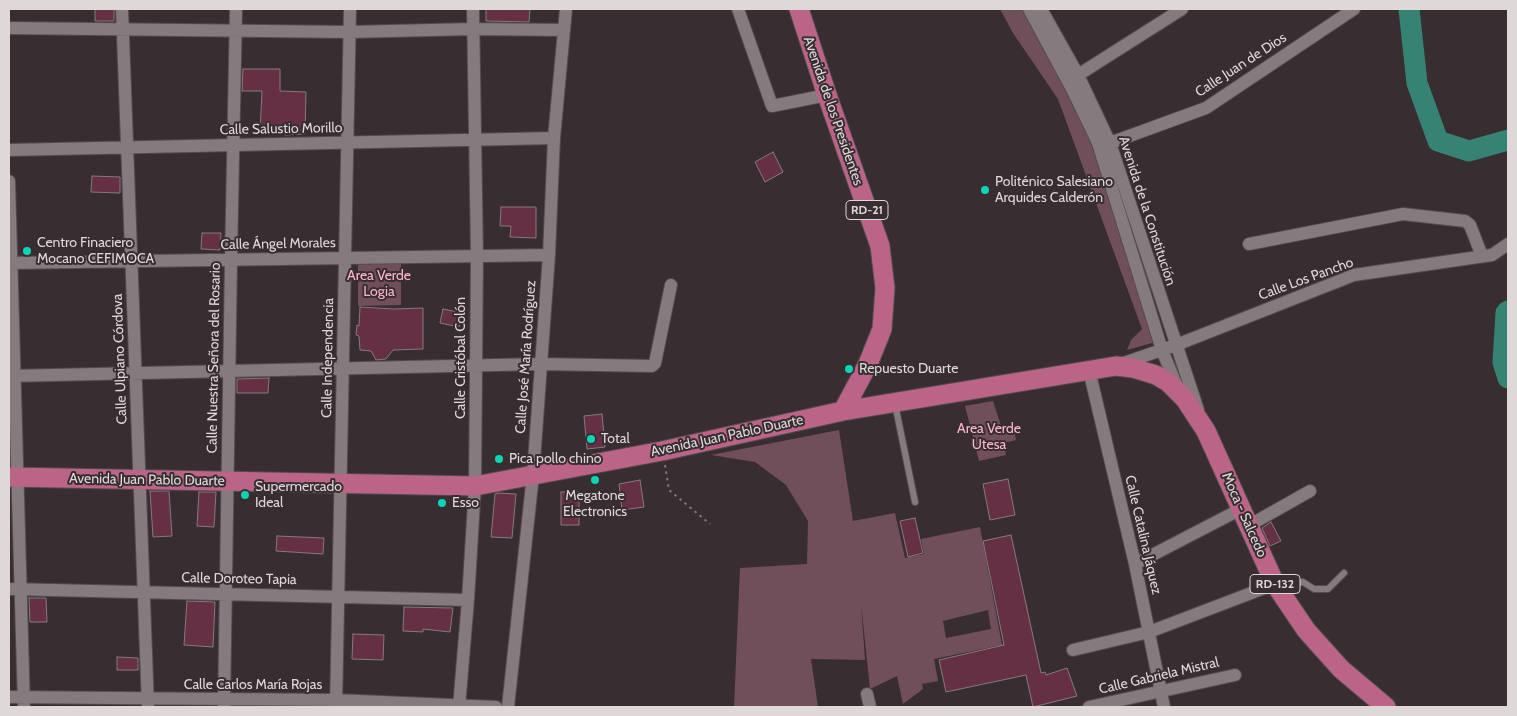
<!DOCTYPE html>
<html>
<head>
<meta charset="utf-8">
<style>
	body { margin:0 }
	#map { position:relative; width:1517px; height:716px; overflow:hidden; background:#382e31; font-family:Cabin,sans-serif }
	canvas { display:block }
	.frame { position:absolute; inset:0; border:10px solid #ded8d9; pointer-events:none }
</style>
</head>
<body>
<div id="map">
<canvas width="1517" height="716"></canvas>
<div class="frame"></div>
</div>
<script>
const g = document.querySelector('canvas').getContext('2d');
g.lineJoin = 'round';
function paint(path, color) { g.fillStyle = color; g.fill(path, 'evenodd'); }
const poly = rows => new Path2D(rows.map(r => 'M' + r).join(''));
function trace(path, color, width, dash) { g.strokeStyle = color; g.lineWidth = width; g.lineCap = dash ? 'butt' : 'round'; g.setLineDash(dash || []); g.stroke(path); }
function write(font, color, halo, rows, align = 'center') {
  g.font = font + ' Cabin,sans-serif'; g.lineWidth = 4; g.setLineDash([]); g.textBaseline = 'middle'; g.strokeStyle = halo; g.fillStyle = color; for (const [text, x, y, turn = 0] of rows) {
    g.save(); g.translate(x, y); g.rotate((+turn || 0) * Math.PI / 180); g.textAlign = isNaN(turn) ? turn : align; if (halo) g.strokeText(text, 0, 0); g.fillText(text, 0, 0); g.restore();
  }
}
const green = poly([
	[1000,9,1026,9,1098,143,1159,341,1127,350,1131,340,1142,329,1058,99,1013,33],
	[401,261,401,305,358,306,358,263],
	[993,401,1001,426,1013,425,1016,440,1004,443,1006,455,979,461,965,406],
	[839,430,853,521,895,513,905,558,924,554,921,539,980,527,1002,645,934,659,938,681,922,684,923,689,903,704,897,676,870,689,861,603,865,660,811,659,818,707,734,707,740,568,807,564,808,521,786,485,755,462,711,455],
	[988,610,991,629,946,638,943,621]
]);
const river = poly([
	[1409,9,1417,83,1438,141,1469,151,1508,140],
	[1508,311,1506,313,1503,362,1508,378]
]);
const building = poly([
	[95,9,114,9,114,21,95,21,95,9],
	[486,9,530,9,529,22,486,21,486,9],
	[243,69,280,69,280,91,306,92,305,134,285,135,285,132,260,132,262,91,242,91,243,69],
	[773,152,783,172,765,182,755,162,773,152],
	[92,176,120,177,120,193,91,192,92,176],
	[501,207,536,207,536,238,510,237,511,226,500,226,501,207],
	[202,233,221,233,220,250,201,249,202,233],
	[360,307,394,309,423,308,423,349,393,350,386,359,376,360,371,351,360,350,359,336,356,335,357,325,359,326,360,307],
	[443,309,462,313,459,327,440,323,443,309],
	[269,378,268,393,237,393,237,379,269,378],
	[602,414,605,447,587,449,584,416,602,414],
	[1008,479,1015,515,990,520,983,484,1008,479],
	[640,480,644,507,622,510,619,484,640,480],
	[150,491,169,491,172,536,153,537,150,491],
	[199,492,216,492,214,527,197,526,199,492],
	[561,492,579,492,579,525,561,525,561,492],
	[498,493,516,494,512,538,491,537,495,494,498,493],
	[915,518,923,553,908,557,900,521,915,518],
	[1271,522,1281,541,1270,546,1262,528,1271,522],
	[1011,535,1041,673,1045,672,1046,675,1067,668,1077,696,1033,707,1026,675,946,692,939,660,1004,645,983,541,1011,535],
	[277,536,324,538,323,554,276,551,277,536],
	[29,598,46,598,47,622,30,622,29,598],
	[187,601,215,602,213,647,184,645,187,601],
	[404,607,453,608,450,632,423,629,423,632,403,631,404,607],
	[353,634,384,635,383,660,352,659,353,634],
	[117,657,138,658,138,670,117,670,117,657]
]);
const path = poly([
	[665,465,669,490,710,524]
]);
const service = poly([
	[895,404,915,502],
	[1282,591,1294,583,1303,582,1314,589,1328,589,1344,573]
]);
const minor = poly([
	[122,9,148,707],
	[738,9,772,106,827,95],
	[1029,9,1073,91,1098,143,1162,350,1178,389],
	[1041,9,1078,75,1110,143,1198,410],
	[9,28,349,32,473,29,564,30],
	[1078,75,1182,9],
	[1110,143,1206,108,1354,9],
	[9,150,554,138],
	[9,181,24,707],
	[1249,244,1403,214,1465,221,1470,225,1482,256],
	[9,263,549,255],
	[1121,364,1176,345,1354,275,1492,255,1508,244],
	[1089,370,1135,564,1164,707],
	[9,376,540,364,652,366,655,363,671,285],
	[1248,526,1310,491],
	[1135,564,1241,509],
	[9,589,468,600],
	[1073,650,1149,632,1275,584],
	[867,694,870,707],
	[9,697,336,700,496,707],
	[224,707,231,260,236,9],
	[336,707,350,9],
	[459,707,468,600,475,486,477,255,473,9],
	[508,707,533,475,549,255,554,138,566,9],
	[1089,707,1235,675]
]);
const primary = poly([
	[799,9,827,95,880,246,885,288,882,329,868,364,843,411],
	[9,477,475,486,662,451,843,411,1116,366,1133,368,1156,375,1168,382,1185,399,1206,431,1275,584,1306,630,1341,669,1386,707]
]);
const markers = [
	[985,190,5,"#0cd5b5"],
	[27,251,5,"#0cd5b5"],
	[849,369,5,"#0cd5b5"],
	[591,439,5,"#0cd5b5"],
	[499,459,5,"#0cd5b5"],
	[595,480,5,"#0cd5b5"],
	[245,495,5,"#0cd5b5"],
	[442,503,5,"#0cd5b5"]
];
const shields = [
	[867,210,42],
	[1275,584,50]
];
const shieldNames = [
	["RD-21",867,210],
	["RD-132",1275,584]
];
const streetNames = [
	["Calle Juan de Dios",1241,65,-33],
	["Avenida de los Presidentes",833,111,71],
	["Calle Salustio Morillo",281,129,-1],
	["Avenida de la Constitución",1147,211,72],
	["Calle Ángel Morales",278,244,-1],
	["Calle Los Pancho",1306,279,-20],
	["Calle José María Rodríguez",526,357,-86],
	["Calle Nuestra Señora del Rosario",214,358,-89],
	["Calle Independencia",328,358,-89],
	["Calle Cristóbal Colón",461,358,-90],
	["Calle Ulpiano Córdova",120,359,-92],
	["Avenida Juan Pablo Duarte",727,436,-12],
	["Avenida Juan Pablo Duarte",147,480,1],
	["Moca - Salcedo",1244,515,66],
	["Calle Catalina Jáquez",1143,535,77],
	["Calle Doroteo Tapia",239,579,1],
	["Calle Gabriela Mistral",1159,676,-13],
	["Calle Carlos María Rojas",253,685]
];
const poiNames = [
	["Politénico Salesiano",995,182],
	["Arquides Calderón",995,198],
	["Centro Finaciero",37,243],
	["Mocano CEFIMOCA",37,259],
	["Repuesto Duarte",859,369],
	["Total",601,439],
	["Pica pollo chino",509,459],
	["Supermercado",255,487],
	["Ideal",255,503],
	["Megatone",595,496,"center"],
	["Electronics",595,512,"center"],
	["Esso",452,503]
];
const parkNames = [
	["Area Verde",379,276],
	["Logia",379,292],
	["Area Verde",989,429],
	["Utesa",989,445]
];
paint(green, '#714f5a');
trace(river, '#378373', 21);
paint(building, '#663044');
trace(building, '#857a7d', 1);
trace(service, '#544c4f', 8);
trace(minor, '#544c4f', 14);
trace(primary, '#544c4f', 21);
trace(path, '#7f7779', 2, [2.5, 4]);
trace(service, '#857a7d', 6);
trace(minor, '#857a7d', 12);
trace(primary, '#bc6487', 19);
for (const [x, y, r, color] of markers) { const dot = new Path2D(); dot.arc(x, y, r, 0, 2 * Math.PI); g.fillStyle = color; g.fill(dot); trace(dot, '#382e31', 2); }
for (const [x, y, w] of shields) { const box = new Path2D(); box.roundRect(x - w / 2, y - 9.5, w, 19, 4); g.fillStyle = '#382e31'; g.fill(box); trace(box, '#ded8d9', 1); }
write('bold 12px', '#ded8d9', null, shieldNames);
write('14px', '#ded8d9', '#382e31', streetNames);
write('14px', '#ded8d9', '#382e31', poiNames, 'left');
write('14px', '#feb6cd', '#382e31', parkNames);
</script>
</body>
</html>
